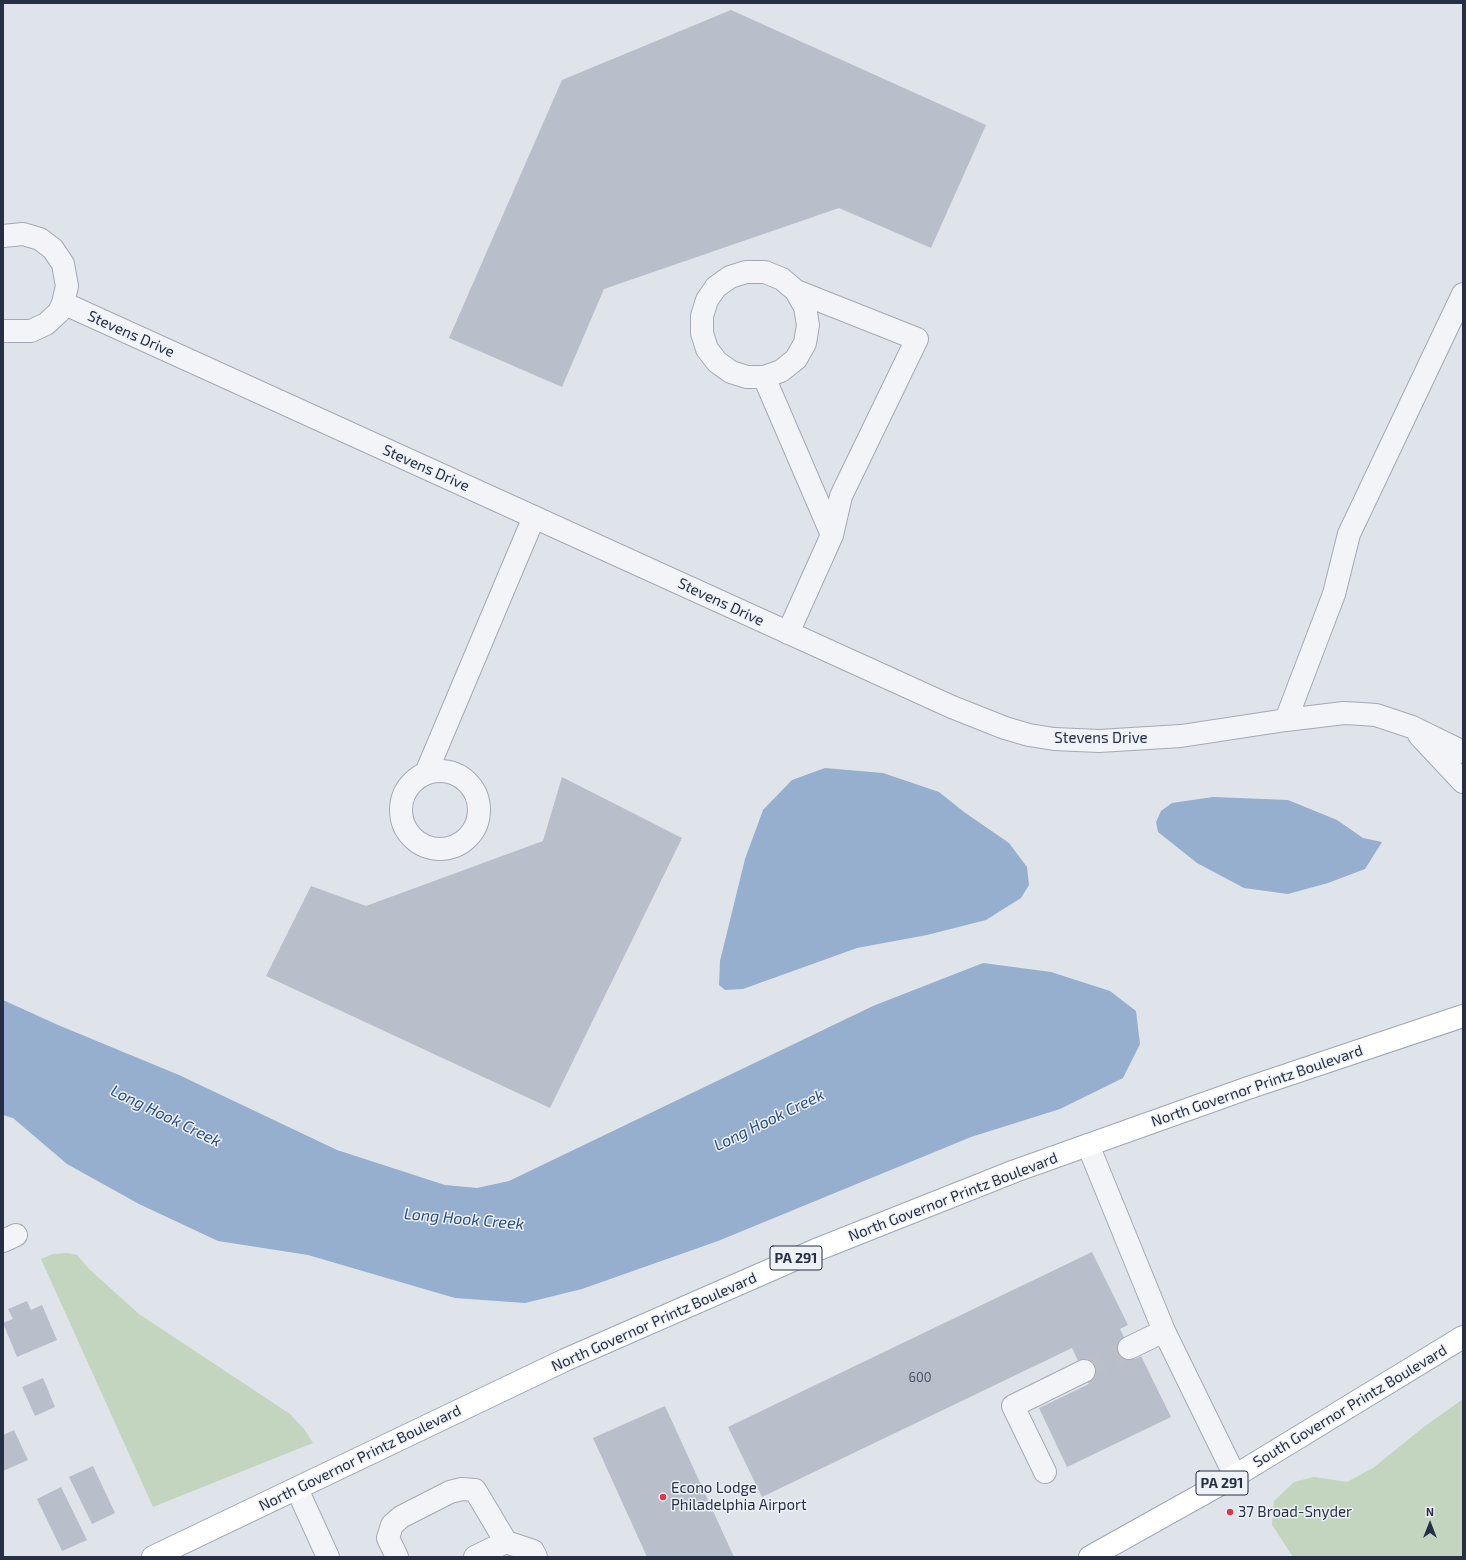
<!DOCTYPE html>
<html>
<head>
<meta charset="utf-8">
<style>
	body { margin:0 }
	#map { position:relative; width:1466px; height:1560px; overflow:hidden; background:#dfe3ea; font-family:"Exo 2",sans-serif }
	canvas { display:block }
	.frame { position:absolute; inset:0; border:4px solid #262f43; pointer-events:none }
	.north { position:absolute; left:1410px; top:1504px; width:40px; height:40px; -webkit-text-stroke:3px #eef2f7; paint-order:stroke; rotate:0deg; font-size:11px; font-weight:700; line-height:16px; text-align:center; color:#262f43 }
	.north::after { content:''; display:block; margin:auto; width:14px; height:18px; background:#262f43; clip-path:polygon(50% 0,100% 100%,50% 72%,0 100%) }
</style>
</head>
<body>
<div id="map">
<canvas width="1466" height="1560"></canvas>
<div class="frame"></div>
<div class="north">N</div>
</div>
<script>
const g = document.querySelector('canvas').getContext('2d');
g.lineJoin = 'round';
function paint(path, color) { g.fillStyle = color; g.fill(path, 'evenodd'); }
const poly = rows => new Path2D(rows.map(r => 'M' + r).join(''));
function trace(path, color, width, dash) { g.strokeStyle = color; g.lineWidth = width; g.lineCap = dash ? 'butt' : 'round'; g.setLineDash(dash || []); g.stroke(path); }
function write(font, color, halo, rows, align = 'center') {
  g.font = font + ' "Exo 2",sans-serif'; g.lineWidth = 3; g.setLineDash([]); g.textBaseline = 'middle'; g.strokeStyle = halo; g.fillStyle = color; for (const [text, x, y, turn = 0] of rows) {
    g.save(); g.translate(x, y); g.rotate((+turn || 0) * Math.PI / 180); g.textAlign = isNaN(turn) ? turn : align; if (halo) g.strokeText(text, 0, 0); g.fillText(text, 0, 0); g.restore();
  }
}
const green = poly([
	[67,1253,77,1255,89,1269,139,1314,290,1414,304,1429,313,1443,153,1507,41,1259,53,1254],
	[1463,1399,1463,1557,1293,1557,1272,1525,1274,1501,1294,1482,1314,1477,1347,1482,1373,1468,1425,1426]
]);
const water = poly([
	[825,768,883,773,939,792,964,812,1009,843,1027,867,1029,885,1021,898,986,920,927,935,857,948,743,989,725,990,719,985,720,961,745,859,763,810,792,780],
	[1213,797,1288,800,1337,820,1363,838,1382,842,1365,869,1328,883,1288,894,1244,888,1197,863,1158,832,1156,822,1161,811,1172,803],
	[983,963,1051,972,1110,991,1136,1011,1140,1044,1123,1078,1060,1109,971,1137,718,1241,582,1289,525,1303,455,1298,308,1255,218,1241,139,1204,67,1164,13,1118,3,1115,3,1000,58,1025,179,1075,337,1150,445,1185,477,1188,509,1181,873,1006]
]);
const building = poly([
	[731,10,986,125,931,248,839,208,604,289,562,387,449,338,562,80],
	[562,777,682,838,550,1108,266,976,311,886,366,906,543,841],
	[1092,1252,1128,1325,1120,1329,1135,1359,1141,1356,1171,1417,1067,1467,1039,1408,1089,1384,1072,1348,762,1497,728,1427],
	[27,1301,31,1310,42,1305,57,1340,17,1357,3,1323,13,1319,8,1309],
	[43,1378,55,1407,35,1416,22,1387],
	[665,1406,734,1557,647,1557,593,1438],
	[14,1430,28,1460,3,1471,3,1435],
	[93,1466,115,1513,92,1524,69,1477],
	[61,1487,87,1540,62,1551,37,1499]
]);
const minorTunnel = poly([
	[1084,1371,1129,1348]
]);
const minor = poly([
	[3,236,23,234,40,239,53,249,63,264,67,286,63,303,59,312,46,324,31,331,3,331],
	[63,303,952,707,1005,728,1029,735,1054,739,1099,741,1181,736,1286,720,1344,713,1362,714,1376,715,1412,727,1463,752],
	[764,377,832,535],
	[788,633,832,535,841,496,917,339,796,291,782,279,765,272,746,272,730,277,716,287,707,300,702,316,702,333,707,349,717,362,731,372,747,377,764,377,781,371,796,359,805,343,808,325,805,307,796,291],
	[1286,720,1334,594,1349,534,1463,294],
	[1419,735,1463,782],
	'401 810a39 39 0 1 1 78 0a39 39 0 1 1-78 0Z',
	[426,773,534,517],
	[1088,1145,1164,1331,1235,1476],
	[3,1241,16,1235],
	[1129,1348,1164,1331],
	[1045,1472,1013,1406,1084,1371],
	[297,1489,328,1557],
	[397,1557,388,1538,392,1525,401,1517,450,1492,462,1489,475,1490,506,1542],
	[475,1557,506,1542,533,1551,536,1557]
]);
const major = poly([
	[153,1557,565,1360,816,1250,1015,1171,1248,1088,1463,1016],
	[1090,1557,1235,1476,1463,1337]
]);
const markers = [
	[663,1497,4,"#dd3649"],
	[1230,1512,4,"#dd3649"]
];
const numberNames = [
	["600",920,1378]
];
const shields = [
	[796,1258,52],
	[1222,1483,52]
];
const shieldNames = [
	["PA 291",796,1258],
	["PA 291",1222,1483]
];
const streetNames = [
	["Stevens Drive",131,334,24],
	["Stevens Drive",426,468,24],
	["Stevens Drive",721,602,25],
	["Stevens Drive",1101,738],
	["North Governor Printz Boulevard",1257,1086,-19],
	["North Governor Printz Boulevard",953,1197,-21],
	["North Governor Printz Boulevard",654,1322,-24],
	["South Governor Printz Boulevard",1350,1406,-31],
	["North Governor Printz Boulevard",360,1458,-26]
];
const poiNames = [
	["Econo Lodge",671,1488],
	["Philadelphia Airport",671,1505],
	["37 Broad-Snyder",1238,1512]
];
const waterNames = [
	["Long Hook Creek",166,1116,26],
	["Long Hook Creek",769,1120,-26],
	["Long Hook Creek",464,1219,5]
];
paint(green, '#c4d5bf');
paint(water, '#96afce');
paint(building, '#b8beca');
trace(minorTunnel, '#babfc9', 22, [22, 11]);
trace(minor, '#a4a9b5', 24);
trace(major, '#9da6b7', 24);
trace(minor, '#f2f4f8', 22);
trace(major, '#fff', 22);
for (const [x, y, r, color] of markers) { const dot = new Path2D(); dot.arc(x, y, r, 0, 2 * Math.PI); g.fillStyle = color; g.fill(dot); trace(dot, '#eef2f7', 1.5); }
write('13px', '#4a5365', null, numberNames);
for (const [x, y, w] of shields) { const box = new Path2D(); box.roundRect(x - w / 2, y - 12, w, 24, 3); g.fillStyle = '#eef2f7'; g.fill(box); trace(box, '#262f43', 1); }
write('bold 14px', '#262f43', null, shieldNames);
write('15px', '#262f43', '#eef2f7', streetNames);
write('15px', '#262f43', '#eef2f7', poiNames, 'left');
write('italic 16px', '#2b4c7b', '#eef2f7', waterNames);
</script>
</body>
</html>
